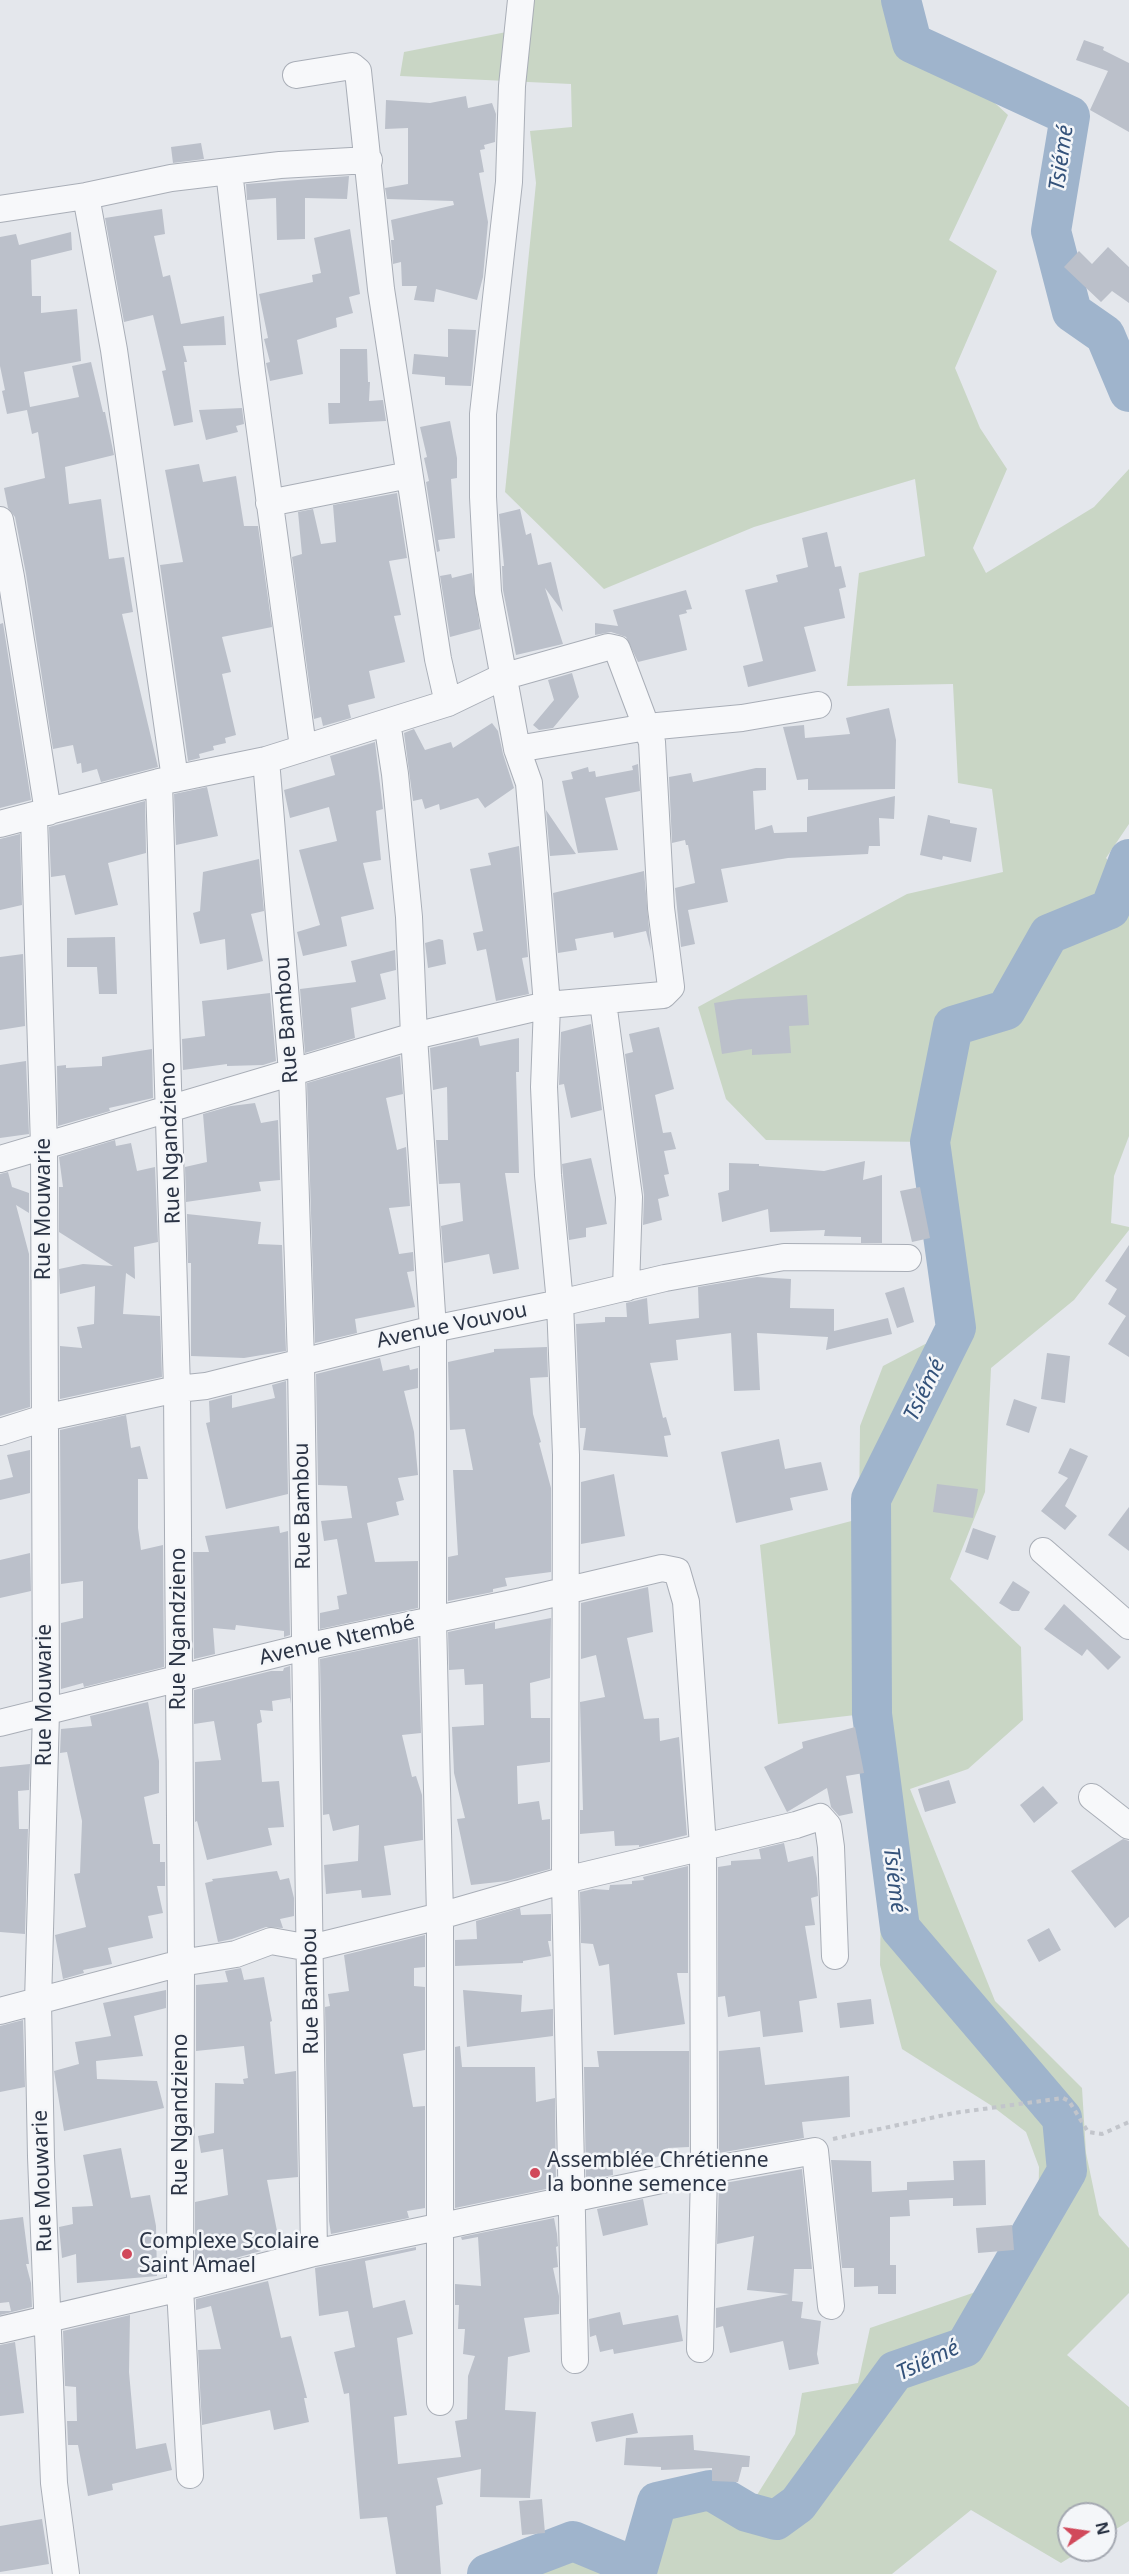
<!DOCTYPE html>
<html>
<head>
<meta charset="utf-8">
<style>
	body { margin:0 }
	#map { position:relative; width:1129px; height:2574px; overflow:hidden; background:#e4e7ec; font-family:"Noto Sans",sans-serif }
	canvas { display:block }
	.north { position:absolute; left:1057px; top:2502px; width:60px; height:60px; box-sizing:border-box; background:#f4f6f9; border:2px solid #a4a8b1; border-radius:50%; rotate:77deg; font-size:16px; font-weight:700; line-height:24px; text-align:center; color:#2b3445 }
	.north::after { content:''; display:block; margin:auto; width:21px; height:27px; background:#d1495b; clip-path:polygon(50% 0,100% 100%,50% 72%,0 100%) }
</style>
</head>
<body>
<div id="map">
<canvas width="1129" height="2574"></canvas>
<div class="north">N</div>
</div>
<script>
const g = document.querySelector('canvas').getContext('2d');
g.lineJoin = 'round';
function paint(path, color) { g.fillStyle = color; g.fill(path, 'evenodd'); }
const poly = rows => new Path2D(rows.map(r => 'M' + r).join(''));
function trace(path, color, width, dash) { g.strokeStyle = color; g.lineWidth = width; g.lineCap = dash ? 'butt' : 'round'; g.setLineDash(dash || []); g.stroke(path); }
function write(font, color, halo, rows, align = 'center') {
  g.font = font + ' "Noto Sans",sans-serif'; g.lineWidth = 5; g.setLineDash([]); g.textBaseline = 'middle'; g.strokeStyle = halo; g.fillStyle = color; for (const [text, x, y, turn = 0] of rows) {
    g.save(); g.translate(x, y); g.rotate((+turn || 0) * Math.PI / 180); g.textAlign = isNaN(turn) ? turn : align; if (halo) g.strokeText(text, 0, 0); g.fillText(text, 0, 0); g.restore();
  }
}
const green = poly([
	[528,0,918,0,906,22,1008,115,949,240,997,271,955,368,980,428,1007,469,973,548,986,573,1094,507,1129,469,1129,824,1106,858,1129,885,1129,1136,1114,1176,1111,1223,1129,1227,1129,1230,1074,1300,991,1368,985,1492,950,1579,1021,1647,1023,1720,968,1769,910,1789,995,2001,1082,2088,1086,2153,1099,2215,1129,2248,1129,2293,1067,2355,1129,2407,1129,2521,1105,2536,1105,2514,1069,2514,1069,2550,1082,2550,1061,2563,971,2510,892,2574,487,2574,573,2541,638,2568,657,2502,710,2490,747,2511,795,2434,802,2393,858,2383,870,2328,1002,2283,1038,2222,1039,2167,1026,2132,992,2106,902,2049,880,1965,881,1895,864,1714,778,1724,760,1545,859,1519,860,1426,883,1366,956,1328,930,1142,766,1140,726,1099,698,1007,907,894,1003,872,992,789,958,783,953,684,847,686,859,573,925,556,915,479,754,527,604,589,505,492,536,183,530,131,572,127,571,84,400,76,404,52,527,28]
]);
const river = poly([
	[901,0,912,43,1070,116,1051,231,1072,312,1105,335,1129,392],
	[487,2574,573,2541,638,2568,657,2502,710,2490,747,2512,776,2520,798,2504,895,2371,965,2347,1067,2171,1062,2118,900,1928,872,1714,871,1499,956,1328,930,1142,953,1026,1006,1010,1049,934,1110,909,1129,859]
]);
const building = poly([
	[1084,40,1104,47,1103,50,1129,63,1129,132,1090,110,1108,71,1076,60],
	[466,96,468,108,492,103,496,114,495,142,484,145,485,149,480,150,484,172,479,173,488,222,483,277,477,300,436,289,434,302,414,300,417,286,402,286,401,262,393,264,391,240,394,240,391,220,454,205,453,201,387,199,385,188,408,184,408,128,385,129,386,100,430,103],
	[201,143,204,159,173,163,171,147],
	[349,176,347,199,305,198,305,239,277,240,276,198,247,200,246,184],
	[162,209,165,234,154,236,163,277,170,275,181,324,224,316,226,345,183,346,187,362,184,362,193,422,174,426,162,371,166,370,153,315,124,322,105,218],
	[350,229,360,294,349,297,353,313,336,318,337,327,297,340,303,374,270,381,266,363,270,362,264,339,268,338,259,294,313,282,312,275,321,273,314,238],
	[71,232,72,250,31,260,32,296,41,296,41,313,77,309,81,361,24,372,30,407,79,397,72,366,91,362,103,412,105,412,114,455,65,467,69,504,101,499,109,559,124,557,133,612,122,614,158,767,101,782,97,769,82,773,81,763,77,764,73,745,53,749,26,574,15,517,8,508,4,488,45,478,38,432,32,434,27,410,7,414,2,391,5,390,0,366,0,237,16,234,19,245],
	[1108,247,1129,267,1129,303,1112,291,1101,302,1064,267,1079,251,1092,264],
	[448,329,476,330,471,386,445,385,445,377,412,374,414,354,448,357],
	[340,349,367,349,368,382,370,382,369,401,383,400,386,421,329,424,328,403,340,403],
	[242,408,244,424,236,426,238,432,206,440,199,410],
	[450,421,457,458,457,478,451,479,455,538,438,540,440,551,437,552,426,482,429,481,424,458,427,457,420,427],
	[199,464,203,482,236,476,244,526,258,526,272,627,222,637,231,672,222,674,236,735,225,738,226,743,213,746,214,750,199,754,200,758,188,761,160,565,183,562,165,470],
	[397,493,407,558,389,561,401,615,394,616,405,662,369,671,375,698,348,705,351,718,323,726,321,717,314,719,292,557,302,554,298,512,313,509,321,544,336,542,333,505],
	[520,509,526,535,531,533,538,565,551,562,563,612,545,588,563,644,516,655,503,590,502,566,504,566,499,514],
	[827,532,835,567,841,566,846,587,839,589,845,618,804,627,816,671,748,687,743,666,763,661,745,590,778,582,776,575,808,567,802,538],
	[472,573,480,629,450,637,440,576,451,574,452,578],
	[686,590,692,609,686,610,687,613,679,615,687,650,638,662,626,637,611,632,595,635,595,623,618,626,613,610],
	[3,623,31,800,0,808,0,624],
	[572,673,579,697,553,728,539,730,533,725,554,700,548,680],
	[889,708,896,740,895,789,808,790,808,779,797,780,783,727,804,725,805,738,850,734,846,718],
	[492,723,498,731,503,754,514,788,485,808,478,798,440,810,439,804,425,809,422,799,413,801,404,733,414,729,425,750,451,742,453,748],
	[375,742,383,809,376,811,381,860,363,863,374,909,341,917,347,946,303,956,297,932,320,925,299,850,337,841,329,807,290,818,284,790,335,775,330,756],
	[638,764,640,791,605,798,618,850,578,853,562,781,573,779,571,772,588,767,589,772,595,771,596,777,633,770,632,766],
	[756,768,766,768,766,790,753,791,755,830,772,825,774,833,807,832,807,817,895,796,894,819,879,818,880,846,869,846,868,854,788,858,721,869,728,902,688,910,695,944,681,947,675,888,695,883,688,845,686,845,685,840,672,843,669,777,691,773,693,782],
	[207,787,218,836,176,845,174,794],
	[145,801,146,853,108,863,118,905,75,915,65,875,51,877,49,827],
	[546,810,576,854,550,856],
	[928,815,950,820,950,823,977,828,971,862,943,856,942,860,920,855],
	[20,834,22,905,0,910,0,839],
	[519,846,528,957,522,958,529,994,496,1001,486,949,477,951,473,933,483,931,470,869,491,865,488,853],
	[259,859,264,911,251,914,263,961,227,970,225,939,200,944,193,913,200,911,203,872],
	[644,871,651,951,646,931,614,938,613,932,575,939,577,950,558,953,553,893],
	[115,937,117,994,99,994,97,967,67,967,67,938],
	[439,939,443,940,446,964,428,968,425,943],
	[395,950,396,970,380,974,386,999,351,1008,355,1038,305,1053,300,989,356,982,351,961],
	[23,954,25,1026,0,1030,0,957],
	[270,993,276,1061,263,1065,227,1066,227,1064,183,1070,182,1039,205,1036,202,1001],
	[807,995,809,1025,789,1026,791,1053,752,1055,752,1049,722,1054,714,1003,739,999],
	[591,1024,602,1110,571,1118,564,1084,559,1085,561,1032],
	[659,1027,674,1089,655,1095,663,1133,671,1132,676,1149,664,1151,669,1174,664,1175,669,1196,658,1199,662,1220,643,1225,644,1195,625,1054,633,1052,629,1034],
	[478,1037,480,1046,519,1038,519,1072,516,1072,519,1173,505,1173,519,1269,493,1274,489,1254,444,1263,441,1226,463,1221,460,1183,439,1184,436,1140,448,1140,447,1087,433,1090,430,1048],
	[152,1049,153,1098,109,1108,110,1111,58,1126,57,1066,66,1065,66,1068,102,1066,102,1057],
	[400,1056,403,1094,386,1098,397,1150,406,1147,410,1206,389,1208,399,1254,413,1252,414,1271,407,1272,415,1307,355,1319,357,1333,315,1343,307,1083],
	[26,1061,29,1134,0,1138,0,1065],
	[255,1103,261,1123,278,1120,280,1180,259,1182,261,1191,186,1202,185,1167,207,1162,203,1114,231,1106],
	[115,1140,116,1146,131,1143,137,1171,155,1167,158,1242,134,1247,135,1279,126,1273,123,1314,160,1316,162,1377,60,1399,60,1346,82,1348,77,1327,94,1324,95,1286,60,1294,59,1269,83,1264,113,1266,59,1232,59,1187,63,1187,59,1157],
	[591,1158,607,1224,586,1228,586,1237,569,1240,562,1164],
	[865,1161,863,1180,882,1175,882,1243,861,1243,861,1237,824,1236,825,1230,770,1232,768,1209,722,1222,718,1193,729,1190,729,1163,759,1164,759,1166,824,1171],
	[8,1172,12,1187,29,1193,29,1213,16,1205,29,1254,30,1407,0,1416,0,1174],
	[920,1187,930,1238,912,1242,900,1191],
	[187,1214,261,1222,258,1244,282,1245,286,1351,244,1358,191,1356,191,1263,188,1263],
	[1129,1245,1129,1357,1108,1344,1126,1316,1108,1304,1117,1289,1105,1281],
	[757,1277,791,1279,790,1308,834,1309,834,1331,888,1318,892,1334,826,1350,828,1337,757,1333,760,1390,734,1391,731,1333,676,1340,678,1360,650,1363,663,1418,666,1417,671,1435,664,1436,668,1457,583,1450,586,1428,580,1428,576,1324,605,1322,605,1317,627,1317,626,1303,647,1298,649,1324,699,1318,698,1287],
	[904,1287,914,1322,897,1328,885,1293],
	[547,1347,548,1377,530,1378,533,1414,541,1442,539,1443,551,1488,551,1572,505,1578,507,1586,493,1589,493,1592,448,1601,448,1557,458,1555,453,1470,473,1470,465,1429,450,1430,448,1362,494,1352,494,1349],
	[1047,1353,1070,1356,1065,1403,1041,1399],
	[380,1358,383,1371,409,1365,410,1370,418,1368,418,1388,404,1391,414,1432,418,1475,398,1478,404,1500,396,1502,399,1515,367,1523,375,1562,418,1561,418,1608,320,1629,320,1613,339,1609,337,1596,347,1594,337,1539,324,1541,321,1521,352,1518,347,1486,318,1485,316,1374],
	[286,1381,288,1494,226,1509,206,1423,210,1422,209,1401,232,1395,232,1408,275,1398,272,1385],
	[1014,1399,1037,1407,1029,1433,1006,1425],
	[126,1415,131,1448,140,1446,148,1479,138,1479,138,1528,141,1550,163,1545,164,1667,84,1687,83,1683,61,1689,61,1623,83,1618,83,1581,61,1584,60,1430],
	[779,1439,785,1469,821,1462,828,1490,790,1498,793,1510,736,1523,721,1452],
	[1070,1448,1088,1456,1065,1506,1077,1516,1065,1530,1041,1511,1068,1478,1058,1473],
	[30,1450,30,1493,0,1500,0,1480,13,1477,7,1455],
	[614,1474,625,1536,581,1544,581,1482],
	[937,1484,978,1489,973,1518,933,1512],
	[1129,1507,1129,1551,1108,1535],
	[279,1526,280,1533,288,1531,290,1635,284,1637,284,1631,236,1625,235,1630,213,1628,215,1654,194,1659,193,1552,209,1552,205,1536],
	[973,1528,996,1536,988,1560,965,1552],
	[30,1553,31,1591,0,1598,0,1560],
	[1013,1581,1030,1592,1019,1611,1012,1611,999,1603],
	[648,1587,653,1632,627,1638,644,1719,659,1718,660,1741,679,1737,687,1835,639,1847,639,1845,615,1846,614,1831,580,1834,580,1810,583,1810,580,1702,605,1697,596,1655,581,1659,581,1603],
	[1064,1604,1121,1657,1108,1670,1087,1649,1082,1656,1044,1629],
	[551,1618,550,1678,530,1683,531,1718,550,1718,550,1762,517,1766,518,1804,539,1801,542,1820,550,1819,550,1869,507,1881,471,1885,457,1819,465,1818,454,1773,452,1727,484,1725,483,1684,465,1685,464,1669,449,1670,448,1632,495,1622,495,1629],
	[418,1638,421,1733,402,1735,412,1777,416,1776,422,1795,423,1840,384,1846,391,1895,362,1898,361,1890,326,1894,324,1865,358,1861,359,1825,333,1831,329,1814,323,1815,320,1659],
	[290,1666,291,1704,290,1698,272,1701,273,1711,260,1710,262,1722,257,1724,262,1782,279,1781,284,1827,268,1828,272,1845,207,1860,197,1821,195,1822,195,1762,221,1760,214,1721,194,1724,194,1690,271,1671,283,1671,284,1668],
	[148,1702,159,1761,159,1793,144,1797,153,1844,160,1844,160,1862,165,1862,165,1886,157,1886,163,1913,148,1916,153,1938,108,1948,112,1964,83,1970,84,1973,63,1979,55,1935,86,1927,74,1874,80,1873,82,1821,67,1752,60,1753,61,1729,92,1726,90,1716],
	[855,1727,864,1773,846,1776,853,1813,839,1816,831,1807,827,1788,787,1812,764,1767,803,1748,802,1742],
	[30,1764,29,1790,18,1791,19,1829,28,1829,25,1934,0,1932,0,1767],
	[949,1780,956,1803,925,1812,918,1789],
	[1043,1786,1058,1803,1034,1823,1020,1805],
	[1123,1839,1129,1841,1129,1917,1115,1928,1071,1871],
	[784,1843,788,1862,813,1856,817,1878,818,1896,811,1898,815,1925,805,1926,817,1998,799,2001,803,2032,763,2037,760,2011,728,2017,725,1996,718,1997,718,1867,731,1865,731,1861,761,1859,759,1849],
	[688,1866,688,1973,677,1973,685,2024,614,2035,609,1964,599,1966,593,1944,581,1943,580,1892,593,1889,609,1890,610,1885,632,1884,632,1881,644,1880,643,1877],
	[277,1871,280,1880,289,1878,294,1898,294,1916,280,1919,283,1928,266,1927,232,1939,218,1942,205,1883,213,1881,212,1879],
	[520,1908,521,1915,551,1914,551,1941,548,1941,551,1956,523,1961,523,1963,455,1966,455,1940,477,1939,476,1921],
	[1049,1928,1061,1950,1039,1962,1027,1940],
	[425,1935,425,1967,414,1968,414,1986,425,1987,425,2050,403,2054,413,2107,425,2106,425,2208,407,2211,409,2218,331,2234,329,2221,325,2007,330,2006,328,1994,349,1991,344,1955],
	[241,1968,244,1980,264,1977,272,2021,270,2022,275,2074,296,2071,298,2177,267,2180,278,2236,258,2241,261,2251,195,2269,195,2202,228,2195,223,2149,201,2153,198,2136,214,2133,215,2083,244,2084,243,2079,248,2078,244,2046,196,2051,196,1985,228,1982,225,1971],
	[166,1990,166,2008,134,2016,143,2056,96,2061,97,2079,157,2081,164,2108,64,2131,54,2071,79,2064,75,2042,111,2036,103,2003],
	[463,1990,522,1995,521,2012,553,2009,553,2036,467,2047],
	[871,1999,874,2024,840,2028,837,2003],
	[23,2020,25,2087,0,2092,0,2026],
	[460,2046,462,2067,535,2067,536,2102,555,2098,556,2187,455,2208,455,2047],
	[760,2047,765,2085,849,2076,850,2117,802,2122,804,2138,719,2153,719,2051],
	[597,2051,689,2051,689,2147,668,2148,669,2155,648,2158,648,2156,612,2152,613,2175,586,2180,584,2067,599,2067],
	[121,2148,131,2198,150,2195,156,2226,157,2276,77,2283,76,2254,62,2258,59,2227,73,2224,72,2207,93,2206,83,2155],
	[831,2160,871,2161,872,2192,907,2190,907,2182,954,2180,953,2161,985,2160,986,2205,953,2206,953,2198,909,2200,910,2216,890,2217,890,2265,896,2265,896,2294,878,2294,878,2286,854,2287,854,2268,842,2268],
	[802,2169,812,2269,794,2269,792,2301,803,2302,801,2318,821,2321,817,2354,819,2364,789,2370,783,2341,730,2353,723,2326,716,2328,716,2308,789,2294,747,2290,754,2236,717,2244,719,2184],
	[643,2199,648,2225,603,2236,597,2209],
	[23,2217,29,2264,26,2264,31,2283,32,2307,0,2315,0,2311,11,2311,9,2302,0,2303,0,2220],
	[554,2218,557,2234,558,2246,556,2247,558,2267,553,2268,559,2296,559,2314,524,2318,530,2352,508,2357,505,2410,536,2412,530,2498,480,2497,481,2469,437,2478,443,2504,436,2506,441,2574,396,2574,387,2517,360,2519,349,2393,344,2394,334,2352,355,2347,348,2311,319,2316,315,2268,416,2247,416,2250,365,2261,373,2308,405,2300,413,2334,397,2338,407,2415,394,2417,398,2464,461,2457,455,2421,467,2419,468,2376,475,2356,463,2354,465,2329,458,2329,459,2305,455,2305,455,2284,481,2286,478,2237,462,2240,461,2237],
	[1012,2225,1014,2250,978,2253,976,2228],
	[268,2281,281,2338,291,2336,307,2398,304,2398,309,2422,274,2430,270,2410,202,2425,198,2350,221,2349,211,2306,196,2310,196,2299],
	[620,2312,623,2325,678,2315,683,2341,614,2354,613,2349,600,2352,596,2335,590,2337,589,2319],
	[130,2315,129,2372,136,2449,166,2443,172,2470,112,2484,113,2490,88,2496,78,2445,68,2445,67,2421,77,2421,76,2387,65,2386,63,2331],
	[15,2342,24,2413,0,2416,0,2345],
	[633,2413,638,2433,596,2442,591,2422],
	[693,2435,694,2450,750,2456,749,2467,742,2467,738,2482,712,2481,712,2468,661,2470,661,2467,624,2465,626,2438],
	[542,2499,545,2533,522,2535,519,2501],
	[42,2519,49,2564,0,2572,0,2526]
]);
const path = poly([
	[833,2139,954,2113,1063,2098,1069,2101,1088,2132,1102,2134,1129,2122]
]);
const minor = poly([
	[521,0,512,86,509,182,483,414,483,497,488,592,517,749,529,783,547,1005,544,1087,548,1175,560,1303,566,1455,565,1880,575,2360],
	[296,75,352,66,358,71,381,289,438,659,448,703],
	[229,171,252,372,303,747],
	[86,196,114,350,175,779],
	[0,209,86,196,171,178,280,165,369,160],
	[269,503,409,475],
	[0,520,11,577,48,812],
	[387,722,395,774,409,917,414,1036,433,1329,433,1620,440,1916,440,2402],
	[517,749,647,727,742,718,818,705],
	[266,760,292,1072,301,1361,314,2253],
	[159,782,177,1389,181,1963,180,2288,190,2475],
	[34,816,44,1146,46,1712,38,2002,41,2157,54,2483,66,2574],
	[0,824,159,782,266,760,448,703,502,677,608,647,617,649,652,742,661,908,671,987,663,995,547,1005,414,1036,0,1159],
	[603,1002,629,1197,626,1288],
	[0,1432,44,1418,177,1389,206,1386,433,1329,560,1303,665,1278,784,1257,908,1258],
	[1043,1551,1129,1626],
	[0,1723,305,1647,522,1601,662,1568,677,1571,686,1602,703,1846,704,2171,700,2349],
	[1092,1797,1129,1826],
	[0,2011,181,1963,236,1954,271,1941,310,1948,440,1916,565,1880,796,1825,820,1817,828,1826,831,1847,835,1956],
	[0,2330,180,2288,314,2253,704,2171,815,2151,831,2306]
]);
const markers = [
	[535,2173,6,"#d1495b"],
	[127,2254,6,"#d1495b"]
];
const streetNames = [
	["Rue Bambou",287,1020,-94],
	["Rue Ngandzieno",171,1143,-92],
	["Rue Mouwarie",44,1209,-90],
	["Avenue Vouvou",452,1326,-12],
	["Rue Bambou",303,1506,-91],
	["Rue Ngandzieno",179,1629,-90],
	["Avenue Ntembé",337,1641,-13],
	["Rue Mouwarie",45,1695,-90],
	["Rue Bambou",311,1991,-91],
	["Rue Ngandzieno",181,2115,-90],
	["Rue Mouwarie",43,2181,-92]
];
const poiNames = [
	["Assemblée Chrétienne",547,2161],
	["la bonne semence",547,2185],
	["Complexe Scolaire",139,2242],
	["Saint Amael",139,2266]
];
const waterNames = [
	["Tsiémé",1062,158,-82],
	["Tsiémé",925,1390,-64],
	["Tsiémé",894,1880,83],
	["Tsiémé",928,2361,-25]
];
paint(green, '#c9d6c5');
trace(river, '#9fb4cc', 40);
paint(building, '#bbc0ca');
trace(minor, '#a9aeb7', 28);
trace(path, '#c2c5cb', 4, [4.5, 4.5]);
trace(minor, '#f7f8fa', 26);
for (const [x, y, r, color] of markers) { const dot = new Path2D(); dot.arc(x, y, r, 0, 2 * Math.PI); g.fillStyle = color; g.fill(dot); trace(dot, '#f4f6f9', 2); }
write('21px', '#2b3445', '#f4f6f9', streetNames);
write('21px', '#2b3445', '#f4f6f9', poiNames, 'left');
write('italic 22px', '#34527a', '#f4f6f9', waterNames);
</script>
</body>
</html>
